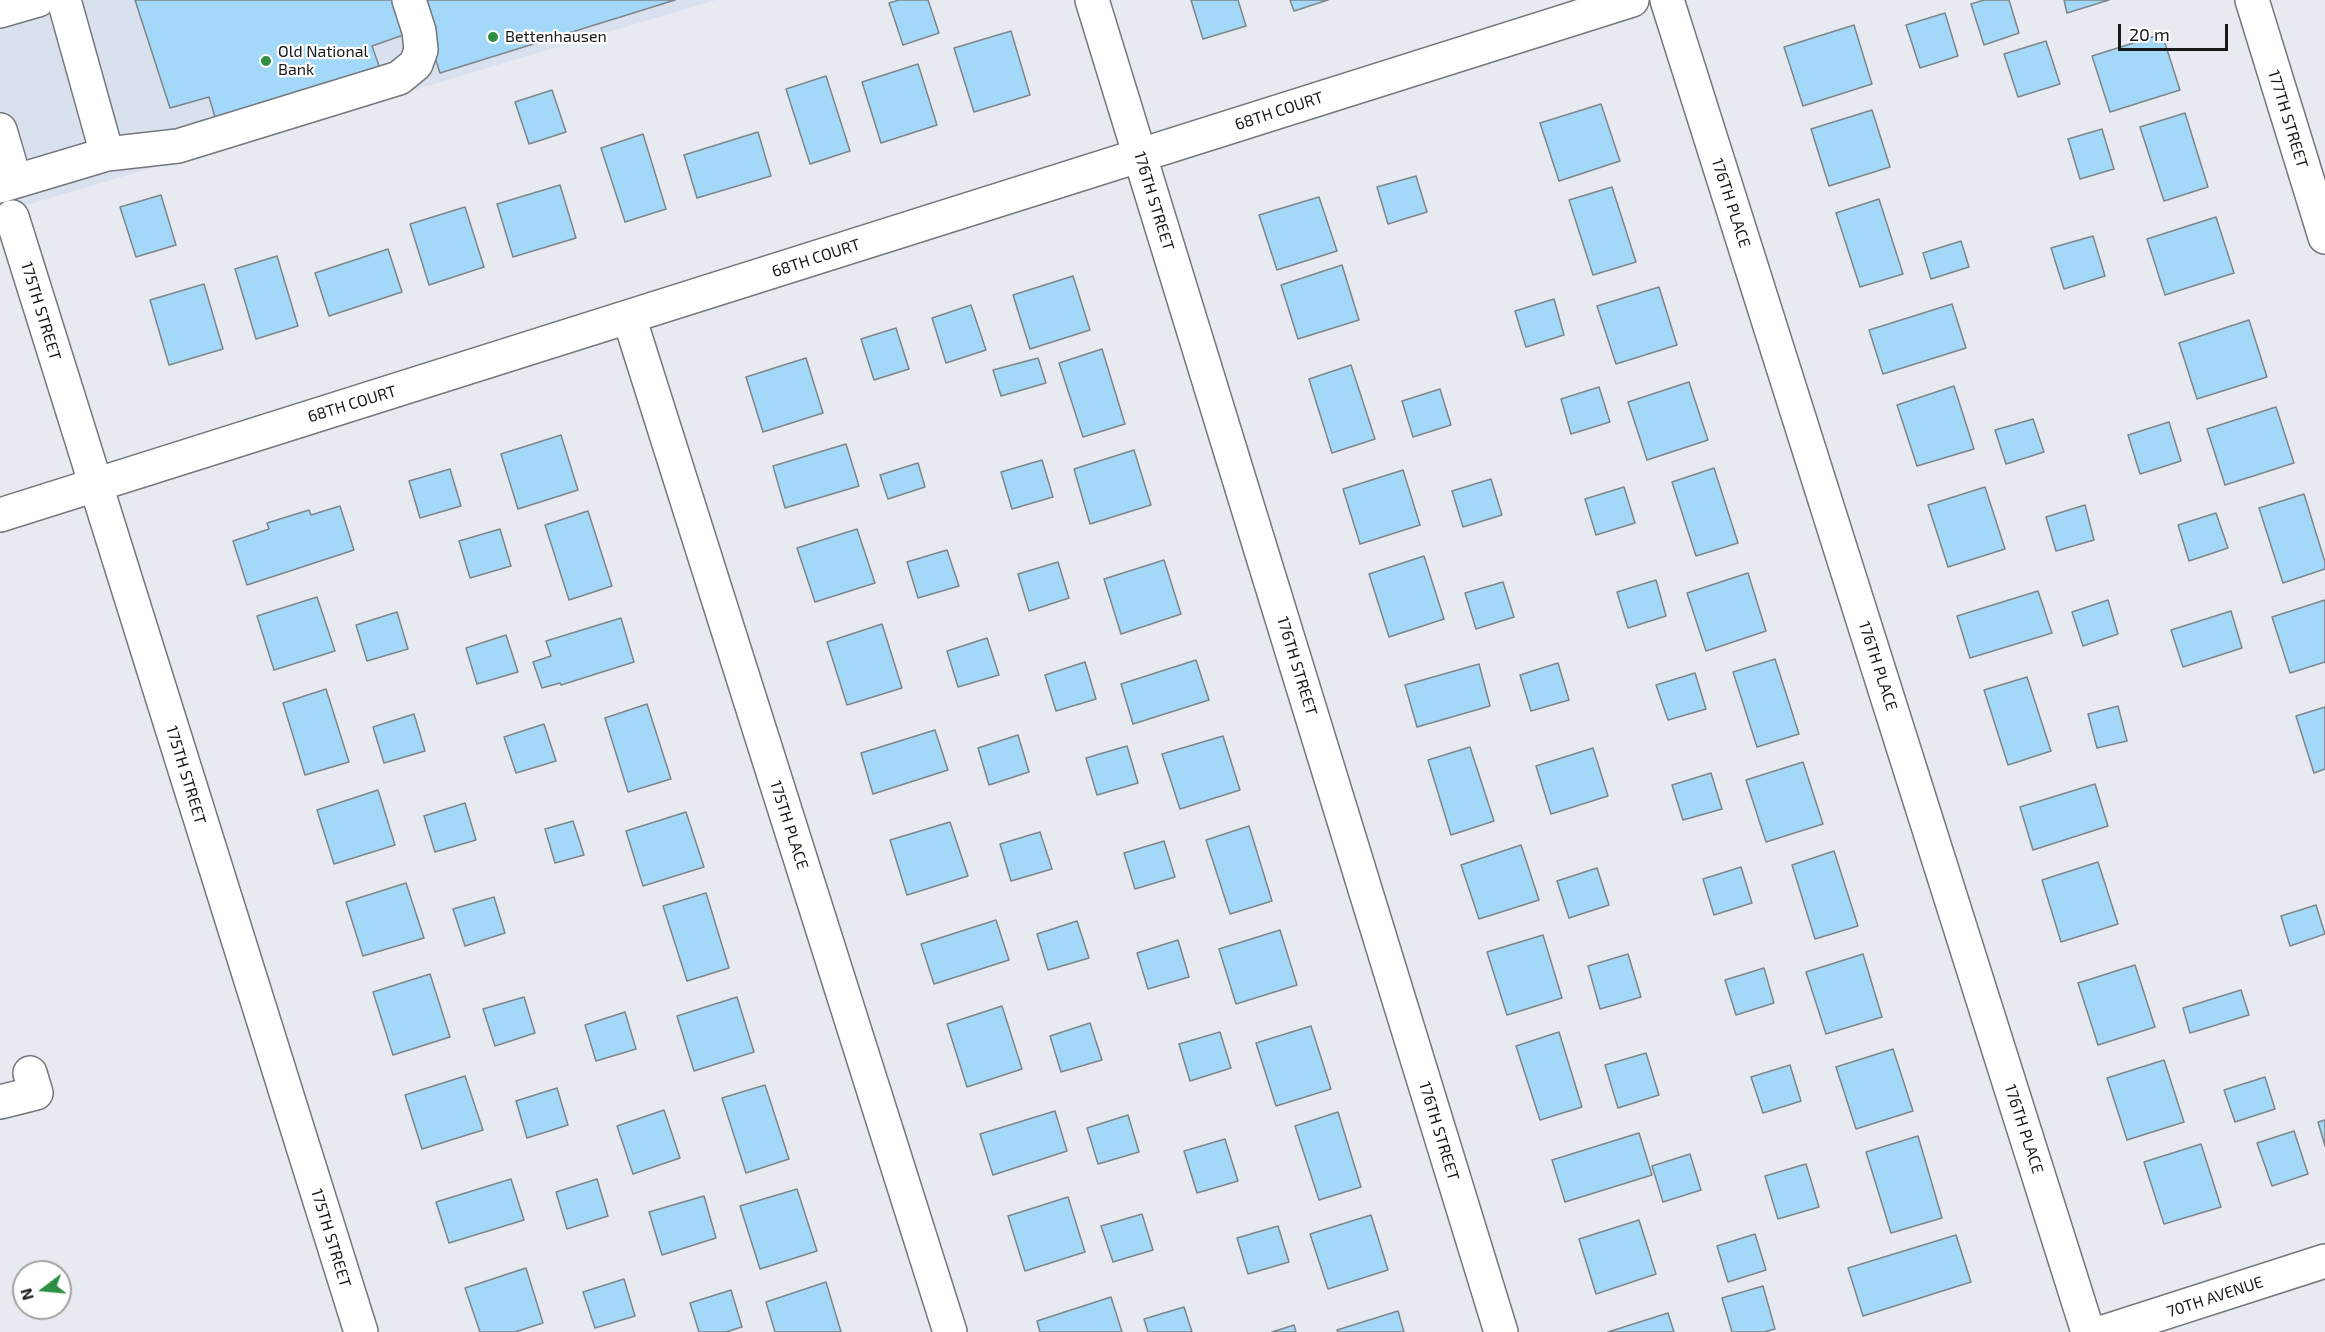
<!DOCTYPE html>
<html>
<head>
<meta charset="utf-8">
<style>
	body { margin:0 }
	#map { position:relative; width:2325px; height:1332px; overflow:hidden; background:#e7ebf1; font-family:"Exo 2",sans-serif }
	canvas { display:block }
	.north { position:absolute; left:12px; top:1260px; width:60px; height:60px; box-sizing:border-box; background:#fff; border:2px solid #a2a3a3; border-radius:50%; rotate:254deg; font-size:16px; font-weight:700; line-height:24px; text-align:center; color:#17181a }
	.north::after { content:''; display:block; margin:auto; width:21px; height:27px; background:#2e8f43; clip-path:polygon(50% 0,100% 100%,50% 72%,0 100%) }
	.scale { position:absolute; left:2118px; top:24px; width:110px; height:27px; box-sizing:border-box; border:3px solid #17181a; border-top:0; padding-left:8px; font-size:18px; line-height:21px; white-space:nowrap; color:#17181a; -webkit-text-stroke:4px #fff; paint-order:stroke }
</style>
</head>
<body>
<div id="map">
<canvas width="2325" height="1332"></canvas>
<div class="north">N</div>
<div class="scale">20 m</div>
</div>
<script>
const g = document.querySelector('canvas').getContext('2d');
g.lineJoin = 'round';
function paint(path, color) { g.fillStyle = color; g.fill(path, 'evenodd'); }
const poly = rows => new Path2D(rows.map(r => 'M' + r).join(''));
function trace(path, color, width, dash) { g.strokeStyle = color; g.lineWidth = width; g.lineCap = dash ? 'butt' : 'round'; g.setLineDash(dash || []); g.stroke(path); }
function write(font, color, halo, rows, align = 'center') {
  g.font = font + ' "Exo 2",sans-serif'; g.lineWidth = 4.5; g.setLineDash([]); g.textBaseline = 'middle'; g.strokeStyle = halo; g.fillStyle = color; for (const [text, x, y, turn = 0] of rows) {
    g.save(); g.translate(x, y); g.rotate((+turn || 0) * Math.PI / 180); g.textAlign = isNaN(turn) ? turn : align; if (halo) g.strokeText(text, 0, 0); g.fillText(text, 0, 0); g.restore();
  }
}
const built = poly([
	[0,0,716,0,30,204,0,206]
]);
const building = poly([
	[135,0,402,0,412,32,372,46,383,77,218,127,209,97,170,108,135,0],
	[416,0,675,0,440,73,416,0],
	[899,0,928,0,939,33,903,45,889,3,899,0],
	[1191,0,1238,0,1246,26,1203,39,1191,0],
	[1290,0,1328,0,1294,11,1290,0],
	[1984,0,2009,0,2019,33,1984,45,1971,4,1984,0],
	[2064,0,2109,0,2067,13,2064,0],
	[1945,13,1958,56,1920,68,1906,25,1945,13],
	[1854,25,1872,84,1803,106,1784,47,1854,25],
	[1011,31,1030,95,974,112,954,48,1011,31],
	[2162,34,2180,90,2110,112,2092,56,2162,34],
	[2046,41,2060,84,2018,97,2004,54,2046,41],
	[918,64,937,125,881,143,862,82,918,64],
	[826,76,850,151,810,164,786,89,826,76],
	[552,90,566,132,529,144,515,102,552,90],
	[1601,104,1620,161,1559,181,1540,123,1601,104],
	[1872,110,1890,167,1829,186,1811,129,1872,110],
	[2185,113,2208,187,2164,201,2140,127,2185,113],
	[2102,129,2114,169,2080,179,2068,139,2102,129],
	[758,132,771,176,697,198,684,155,758,132],
	[643,134,666,209,625,222,601,148,643,134],
	[1416,176,1427,212,1388,224,1377,187,1416,176],
	[560,185,576,238,513,257,497,204,560,185],
	[1612,187,1636,262,1593,275,1569,200,1612,187],
	[161,195,176,245,136,257,120,207,161,195],
	[1319,197,1337,251,1277,270,1259,215,1319,197],
	[1879,199,1903,274,1860,287,1836,213,1879,199],
	[465,207,484,267,429,285,410,224,465,207],
	[2216,217,2234,273,2165,295,2147,239,2216,217],
	[2093,236,2105,276,2064,289,2051,248,2093,236],
	[1961,241,1969,267,1931,279,1923,253,1961,241],
	[388,249,402,292,329,316,315,273,388,249],
	[277,256,298,326,256,339,235,269,277,256],
	[1342,265,1359,320,1298,339,1281,285,1342,265],
	[1073,276,1090,330,1030,349,1013,295,1073,276],
	[204,284,223,349,169,365,150,300,204,284],
	[1659,287,1677,345,1616,364,1597,306,1659,287],
	[1554,299,1564,335,1526,347,1515,311,1554,299],
	[1952,304,1966,348,1883,374,1869,330,1952,304],
	[971,305,986,350,946,363,932,318,971,305],
	[2249,320,2267,377,2197,399,2179,343,2249,320],
	[896,328,909,369,874,380,861,339,896,328],
	[1102,349,1125,424,1083,437,1059,363,1102,349],
	[806,358,823,413,763,432,746,377,806,358],
	[1038,358,1046,383,1001,396,993,370,1038,358],
	[1351,365,1375,439,1332,453,1309,379,1351,365],
	[1689,382,1708,440,1647,460,1628,402,1689,382],
	[1954,386,1974,449,1917,466,1897,405,1954,386],
	[1599,387,1610,422,1571,434,1561,399,1599,387],
	[1440,389,1451,425,1413,437,1402,401,1440,389],
	[2276,407,2294,463,2225,485,2207,429,2276,407],
	[2033,419,2044,452,2006,464,1995,430,2033,419],
	[2169,422,2181,461,2140,474,2128,435,2169,422],
	[561,435,578,490,518,509,501,454,561,435],
	[846,444,859,486,785,508,773,466,846,444],
	[1134,450,1151,505,1090,524,1074,469,1134,450],
	[1042,460,1053,497,1012,509,1001,472,1042,460],
	[918,463,925,487,888,499,880,475,918,463],
	[1714,468,1738,543,1696,556,1672,482,1714,468],
	[450,469,461,506,420,518,409,481,450,469],
	[1403,470,1420,525,1360,544,1343,489,1403,470],
	[1491,479,1502,515,1463,527,1452,491,1491,479],
	[1624,487,1635,523,1596,535,1585,499,1624,487],
	[1985,487,2005,549,1948,567,1928,505,1985,487],
	[2304,494,2325,562,2325,569,2283,583,2259,508,2304,494],
	[2085,505,2094,540,2056,551,2046,517,2085,505],
	[340,506,354,550,247,585,233,541,269,529,267,523,309,510,311,515,340,506],
	[588,511,612,586,569,600,545,525,588,511],
	[2216,513,2228,548,2189,561,2178,525,2216,513],
	[500,529,511,566,470,578,459,541,500,529],
	[857,529,875,583,815,602,797,548,857,529],
	[947,550,959,586,918,598,907,562,947,550],
	[1424,556,1444,619,1389,637,1369,574,1424,556],
	[1164,560,1181,614,1121,634,1104,579,1164,560],
	[1058,562,1069,598,1029,611,1018,574,1058,562],
	[1748,573,1766,631,1706,651,1687,593,1748,573],
	[1656,580,1666,616,1628,628,1617,592,1656,580],
	[1503,582,1514,617,1476,629,1465,593,1503,582],
	[2038,591,2052,633,1970,658,1957,616,2038,591],
	[317,597,335,651,274,670,257,616,317,597],
	[2108,600,2118,634,2083,646,2072,612,2108,600],
	[2325,600,2325,662,2290,673,2272,617,2325,600],
	[2231,611,2242,648,2183,667,2171,630,2231,611],
	[397,612,408,649,367,661,356,625,397,612],
	[621,618,634,662,561,685,560,683,542,688,533,662,551,656,546,641,621,618],
	[882,624,902,688,847,705,827,642,882,624],
	[506,635,518,672,477,684,466,648,506,635],
	[987,638,999,675,958,687,947,651,987,638],
	[1775,659,1799,734,1757,747,1733,672,1775,659],
	[1196,660,1209,700,1133,724,1121,684,1196,660],
	[1085,662,1096,699,1056,711,1045,675,1085,662],
	[1558,663,1569,700,1531,711,1520,675,1558,663],
	[1479,664,1490,706,1417,727,1405,685,1479,664],
	[1695,673,1706,709,1668,720,1656,685,1695,673],
	[2027,677,2051,751,2008,765,1984,690,2027,677],
	[326,689,349,762,305,775,283,703,326,689],
	[647,704,671,779,628,792,605,718,647,704],
	[2118,706,2127,741,2097,748,2088,714,2118,706],
	[2325,707,2325,769,2314,773,2296,716,2325,707],
	[414,714,425,751,384,763,373,727,414,714],
	[544,724,556,761,516,773,504,737,544,724],
	[935,730,948,770,873,794,861,753,935,730],
	[1018,735,1029,772,989,785,978,748,1018,735],
	[1223,736,1240,790,1180,809,1162,754,1223,736],
	[1127,746,1138,783,1097,795,1086,758,1127,746],
	[1470,747,1494,821,1451,835,1428,760,1470,747],
	[1593,748,1608,796,1551,814,1536,766,1593,748],
	[1803,762,1823,824,1766,842,1746,780,1803,762],
	[1711,773,1722,809,1683,820,1672,785,1711,773],
	[2095,784,2108,826,2033,850,2020,807,2095,784],
	[378,790,395,845,334,864,317,810,378,790],
	[465,803,476,840,435,852,424,816,465,803],
	[686,812,704,867,643,886,626,831,686,812],
	[573,821,584,855,555,863,545,829,573,821],
	[950,822,968,876,907,895,890,840,950,822],
	[1249,826,1272,901,1230,914,1206,840,1249,826],
	[1040,832,1052,869,1011,881,1000,844,1040,832],
	[1164,841,1175,877,1135,889,1124,853,1164,841],
	[1521,845,1539,900,1479,919,1461,865,1521,845],
	[1834,851,1858,926,1815,939,1792,865,1834,851],
	[2098,862,2118,924,2061,942,2042,880,2098,862],
	[1741,867,1752,903,1714,915,1703,879,1741,867],
	[1597,868,1609,905,1569,918,1557,881,1597,868],
	[406,883,424,938,363,956,346,902,406,883],
	[706,893,729,968,687,981,663,906,706,893],
	[494,897,505,933,465,946,453,909,494,897],
	[2316,905,2325,934,2290,946,2281,916,2316,905],
	[996,920,1009,960,934,984,921,944,996,920],
	[1077,921,1089,958,1048,970,1037,934,1077,921],
	[1280,930,1297,985,1236,1004,1219,949,1280,930],
	[1543,935,1562,998,1507,1015,1487,952,1543,935],
	[1178,940,1189,977,1148,989,1137,953,1178,940],
	[1628,954,1641,997,1600,1009,1588,966,1628,954],
	[1863,954,1882,1017,1826,1034,1806,972,1863,954],
	[2135,965,2155,1027,2098,1045,2078,983,2135,965],
	[1764,968,1774,1003,1736,1015,1725,980,1764,968],
	[430,974,450,1037,393,1055,373,992,430,974],
	[2241,990,2249,1015,2190,1033,2183,1008,2241,990],
	[524,997,535,1033,495,1046,483,1009,524,997],
	[737,997,754,1052,694,1071,677,1016,737,997],
	[1002,1006,1022,1069,967,1087,947,1024,1002,1006],
	[625,1012,636,1049,596,1061,585,1025,625,1012],
	[1090,1023,1102,1060,1061,1072,1050,1036,1090,1023],
	[1311,1026,1331,1089,1276,1106,1256,1043,1311,1026],
	[1220,1032,1231,1068,1190,1081,1179,1044,1220,1032],
	[1559,1032,1582,1107,1540,1120,1516,1046,1559,1032],
	[1893,1049,1913,1111,1856,1129,1836,1067,1893,1049],
	[1646,1053,1659,1095,1618,1108,1605,1065,1646,1053],
	[2164,1060,2184,1122,2127,1140,2107,1078,2164,1060],
	[1790,1065,1801,1101,1763,1113,1751,1077,1790,1065],
	[465,1076,483,1130,422,1149,405,1095,465,1076],
	[2265,1077,2275,1109,2235,1122,2224,1090,2265,1077],
	[765,1085,789,1159,746,1173,722,1098,765,1085],
	[557,1088,568,1125,527,1138,516,1101,557,1088],
	[664,1110,680,1158,633,1174,617,1126,664,1110],
	[1055,1111,1067,1151,993,1175,980,1134,1055,1111],
	[1338,1112,1361,1187,1319,1200,1295,1126,1338,1112],
	[1128,1115,1139,1152,1098,1164,1087,1128,1128,1115],
	[2325,1120,2325,1146,2318,1122,2325,1120],
	[2294,1131,2308,1174,2272,1186,2257,1143,2294,1131],
	[1639,1133,1652,1175,1565,1202,1552,1160,1639,1133],
	[1918,1136,1942,1218,1891,1233,1866,1152,1918,1136],
	[1225,1139,1238,1181,1197,1193,1184,1151,1225,1139],
	[2201,1144,2221,1207,2164,1224,2144,1162,2201,1144],
	[1690,1154,1701,1190,1663,1202,1652,1166,1690,1154],
	[1806,1164,1819,1207,1778,1219,1765,1176,1806,1164],
	[511,1179,524,1220,449,1243,436,1202,511,1179],
	[597,1179,608,1216,567,1229,556,1192,597,1179],
	[797,1189,817,1251,760,1269,740,1206,797,1189],
	[704,1196,716,1238,662,1255,649,1212,704,1196],
	[1068,1197,1085,1252,1025,1271,1008,1216,1068,1197],
	[1142,1214,1153,1250,1113,1262,1101,1226,1142,1214],
	[1371,1215,1388,1270,1328,1289,1310,1234,1371,1215],
	[1639,1220,1656,1274,1596,1294,1579,1239,1639,1220],
	[1278,1226,1289,1262,1248,1274,1237,1238,1278,1226],
	[1755,1234,1766,1270,1728,1282,1717,1246,1755,1234],
	[1956,1235,1971,1282,1863,1316,1848,1268,1956,1235],
	[526,1268,543,1323,515,1332,480,1332,465,1288,526,1268],
	[624,1279,635,1316,595,1328,583,1292,624,1279],
	[826,1282,841,1332,775,1332,766,1302,826,1282],
	[1763,1286,1775,1329,1764,1332,1732,1332,1722,1298,1763,1286],
	[731,1290,742,1327,726,1332,699,1332,690,1303,731,1290],
	[1111,1297,1122,1332,1040,1332,1037,1321,1111,1297],
	[1184,1307,1192,1332,1148,1332,1144,1319,1184,1307],
	[1398,1311,1404,1332,1338,1332,1337,1330,1398,1311],
	[1668,1313,1674,1332,1608,1332,1668,1313],
	[1294,1325,1296,1332,1272,1332,1294,1325]
]);
const minor = poly([
	[64,0,107,154],
	[1092,0,1501,1332],
	[1667,0,2088,1332],
	[2252,0,2325,237],
	[0,11,38,0],
	[0,130,15,181],
	[0,186,107,154,178,146,399,78,416,64,421,50,419,31,409,0],
	[12,217,361,1332],
	[629,317,950,1332],
	[0,515,1632,0],
	[0,1102,36,1093,30,1073],
	[2104,1332,2325,1261]
]);
const markers = [
	[493,37,6,"#2e8f43"],
	[266,61,6,"#2e8f43"]
];
const poiNames = [
	["Bettenhausen",505,37],
	["Old National",278,52],
	["Bank",278,70]
];
const streetNames = [
	["68TH COURT",1279,111,-18],
	["177TH STREET",2288,119,73],
	["176TH STREET",1154,201,73],
	["176TH PLACE",1731,203,72],
	["68TH COURT",816,258,-18],
	["175TH STREET",41,311,73],
	["68TH COURT",352,404,-17],
	["176TH STREET",1297,666,73],
	["176TH PLACE",1878,666,72],
	["175TH STREET",186,775,73],
	["175TH PLACE",789,825,72],
	["176TH PLACE",2024,1129,72],
	["176TH STREET",1439,1131,73],
	["175TH STREET",331,1238,73],
	["70TH AVENUE",2215,1297,-18]
];
paint(built, '#d8e1ed');
paint(building, '#a4d8f9');
trace(building, '#7f8589', 1.5);
trace(minor, '#74777c', 36);
trace(minor, '#fff', 33);
for (const [x, y, r, color] of markers) { const dot = new Path2D(); dot.arc(x, y, r, 0, 2 * Math.PI); g.fillStyle = color; g.fill(dot); trace(dot, '#fff', 2); }
write('16px', '#17181a', '#fff', poiNames, 'left');
write('16px', '#17181a', '#fff', streetNames);
</script>
</body>
</html>
